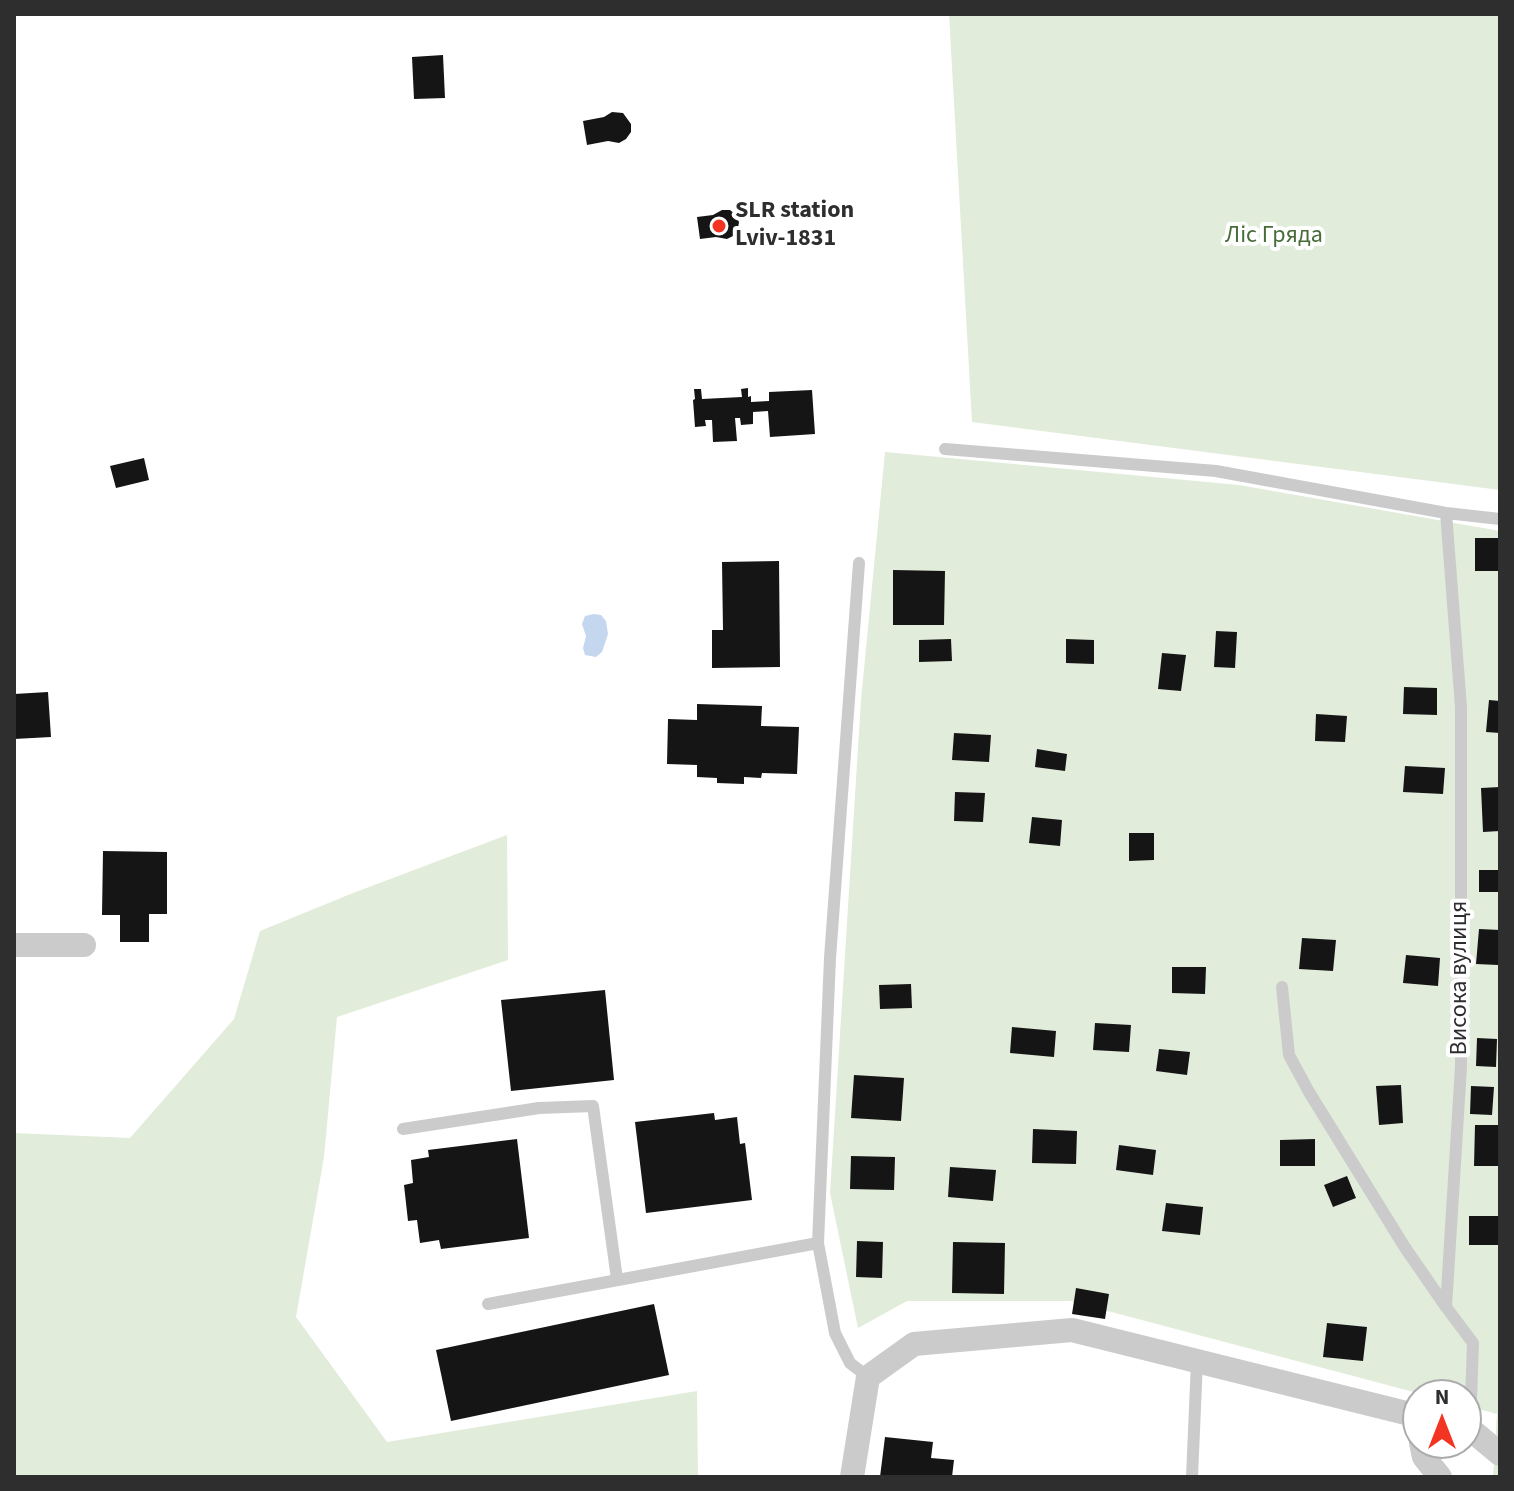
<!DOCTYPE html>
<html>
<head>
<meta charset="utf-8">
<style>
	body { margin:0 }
	#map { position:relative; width:1514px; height:1491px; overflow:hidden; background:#fff; font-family:"Source Sans 3",sans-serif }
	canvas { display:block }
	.frame { position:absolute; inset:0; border:16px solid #2e2e2e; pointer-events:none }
	.north { position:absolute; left:1402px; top:1379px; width:80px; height:80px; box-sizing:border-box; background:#fff; border:2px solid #ababab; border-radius:50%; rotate:0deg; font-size:22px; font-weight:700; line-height:32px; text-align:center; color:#2e2e2e }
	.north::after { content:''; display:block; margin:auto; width:28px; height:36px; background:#f33422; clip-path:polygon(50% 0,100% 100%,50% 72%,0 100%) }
</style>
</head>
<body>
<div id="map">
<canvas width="1514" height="1491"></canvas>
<div class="frame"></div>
<div class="north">N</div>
</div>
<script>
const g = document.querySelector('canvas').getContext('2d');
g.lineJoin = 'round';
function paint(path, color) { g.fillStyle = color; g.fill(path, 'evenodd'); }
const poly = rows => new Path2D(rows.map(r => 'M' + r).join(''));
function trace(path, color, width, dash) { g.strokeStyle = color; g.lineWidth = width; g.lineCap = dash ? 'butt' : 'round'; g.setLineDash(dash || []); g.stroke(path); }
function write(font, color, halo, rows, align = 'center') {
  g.font = font + ' "Source Sans 3",sans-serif'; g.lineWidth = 8; g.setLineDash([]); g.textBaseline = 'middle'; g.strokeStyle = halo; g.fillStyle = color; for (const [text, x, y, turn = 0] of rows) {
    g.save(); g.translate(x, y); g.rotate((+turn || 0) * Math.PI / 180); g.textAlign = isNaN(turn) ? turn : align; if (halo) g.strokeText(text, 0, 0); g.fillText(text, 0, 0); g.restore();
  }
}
const green = poly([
	[949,14,1500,14,1500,490,972,422],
	[885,452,1239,485,1500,531,1500,1477,1493,1477,1497,1414,1466,1406,1466,1395,1425,1395,1070,1301,907,1301,858,1328,830,1193,861,700],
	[507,835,508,960,337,1017,324,1157,296,1317,387,1442,697,1391,698,1477,14,1477,14,1133,130,1138,234,1019,260,931,353,893]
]);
const water = poly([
	[594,614,601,615,606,621,608,634,602,652,596,657,585,655,583,648,586,636,582,624,585,616]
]);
const building = poly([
	[443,55,445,98,414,99,412,57],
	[612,112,623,113,631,124,631,132,626,139,619,143,608,141,587,145,583,121,604,117],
	[722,210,730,210,736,215,739,222,737,234,727,239,716,237,700,239,697,217,713,215],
	[748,388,748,397,751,396,751,402,769,401,769,392,812,390,815,434,770,437,768,411,753,412,753,424,741,425,740,418,735,418,737,441,713,442,712,420,705,420,706,426,695,427,693,400,695,399,694,389,701,389,702,399,742,397,741,389],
	[144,458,149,480,116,488,110,466],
	[1475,538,1500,538,1500,571,1475,571],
	[779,561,780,667,712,668,712,630,723,630,722,562],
	[893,570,945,571,944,625,893,625],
	[1216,631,1237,632,1235,668,1214,667],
	[951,639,952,661,919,662,919,640],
	[1066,639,1094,640,1094,664,1066,663],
	[1162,653,1186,655,1181,691,1158,689],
	[1404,687,1437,688,1437,715,1403,714],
	[48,692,51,737,14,739,14,694],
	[1489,700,1500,701,1500,733,1486,732],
	[697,704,762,706,761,726,799,727,797,774,762,773,761,778,744,777,744,784,717,783,717,778,697,777,697,765,667,764,668,719,697,720],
	[1316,714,1347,716,1345,742,1315,741],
	[954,733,991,735,989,762,952,760],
	[1037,749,1067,754,1065,771,1035,767],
	[1405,766,1445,768,1443,794,1403,792],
	[1500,787,1500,831,1483,832,1481,788],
	[955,792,985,793,983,822,954,821],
	[1032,817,1062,820,1060,846,1029,843],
	[1129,833,1154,833,1154,860,1129,861],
	[103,851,167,852,167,914,149,914,149,942,120,942,120,915,102,915],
	[1479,870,1500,870,1500,892,1479,892],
	[1479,929,1500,930,1498,965,1476,964],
	[1302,938,1336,940,1333,971,1299,969],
	[1406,955,1440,958,1438,986,1403,983],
	[1172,967,1206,967,1205,994,1172,993],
	[911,984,912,1008,880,1009,879,985],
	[605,990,614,1080,511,1091,501,1000],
	[1095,1023,1131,1025,1129,1052,1093,1050],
	[1012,1027,1056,1031,1054,1057,1010,1053],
	[1477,1038,1497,1039,1496,1067,1476,1066],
	[1159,1049,1190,1052,1187,1075,1156,1071],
	[854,1075,904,1078,901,1121,851,1118],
	[1401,1085,1403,1123,1379,1125,1376,1086],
	[1471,1086,1494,1087,1492,1115,1470,1114],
	[714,1113,715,1120,737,1117,740,1144,745,1143,752,1200,646,1213,635,1122],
	[1475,1125,1499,1125,1498,1166,1474,1166],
	[1033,1129,1077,1131,1076,1164,1032,1163],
	[517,1139,529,1238,441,1249,439,1240,420,1243,417,1220,408,1221,404,1185,413,1183,411,1160,429,1157,428,1150],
	[1315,1139,1315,1166,1280,1166,1280,1140],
	[1119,1145,1156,1150,1153,1175,1116,1170],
	[851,1156,895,1157,894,1190,850,1189],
	[950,1167,996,1170,993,1201,948,1197],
	[1347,1176,1356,1198,1333,1207,1324,1185],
	[1166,1203,1203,1207,1200,1235,1162,1231],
	[1469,1216,1500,1216,1500,1245,1469,1245],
	[857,1241,883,1242,882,1278,856,1277],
	[953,1242,1005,1243,1004,1294,952,1293],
	[1076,1288,1109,1294,1105,1319,1072,1314],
	[654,1304,669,1375,451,1421,436,1350],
	[1327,1323,1367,1327,1363,1361,1323,1357],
	[885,1437,933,1442,931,1458,954,1460,952,1477,880,1477]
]);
const lane = poly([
	[945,449,1216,471,1446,513,1500,519],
	[1446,513,1461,707,1461,1067,1446,1307,1473,1343,1470,1429],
	[859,563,830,958,818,1243,835,1333,850,1363,868,1377],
	[1282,987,1289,1055,1309,1092,1404,1246,1446,1307],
	[403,1129,539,1108,593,1106,617,1279],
	[488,1304,818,1243],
	[1192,1477,1197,1361]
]);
const street = poly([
	[14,945,84,945],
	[1466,1427,1470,1429,1500,1454],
	[1421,1443,1424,1457,1440,1477],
	[852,1477,868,1377,914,1344,1072,1330,1418,1416]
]);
const markers = [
	[719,226,8,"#f33422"]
];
const poiNames = [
	["SLR station",735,212],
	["Lviv-1831",735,240]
];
const parkNames = [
	["Ліс Гряда",1274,237]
];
const streetNames = [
	["Висока вулиця",1461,978,-90]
];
paint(green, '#e1ecda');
paint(water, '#c4d7ee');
paint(building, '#151515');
trace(lane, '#cbcbcb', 12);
trace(street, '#cbcbcb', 24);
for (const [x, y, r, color] of markers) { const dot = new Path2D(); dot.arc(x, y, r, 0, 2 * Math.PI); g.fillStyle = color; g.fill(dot); trace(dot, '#fff', 3); }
write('bold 24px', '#2e2e2e', '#fff', poiNames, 'left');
write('24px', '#486d38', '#fff', parkNames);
write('24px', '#2e2e2e', '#fff', streetNames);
</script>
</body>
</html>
